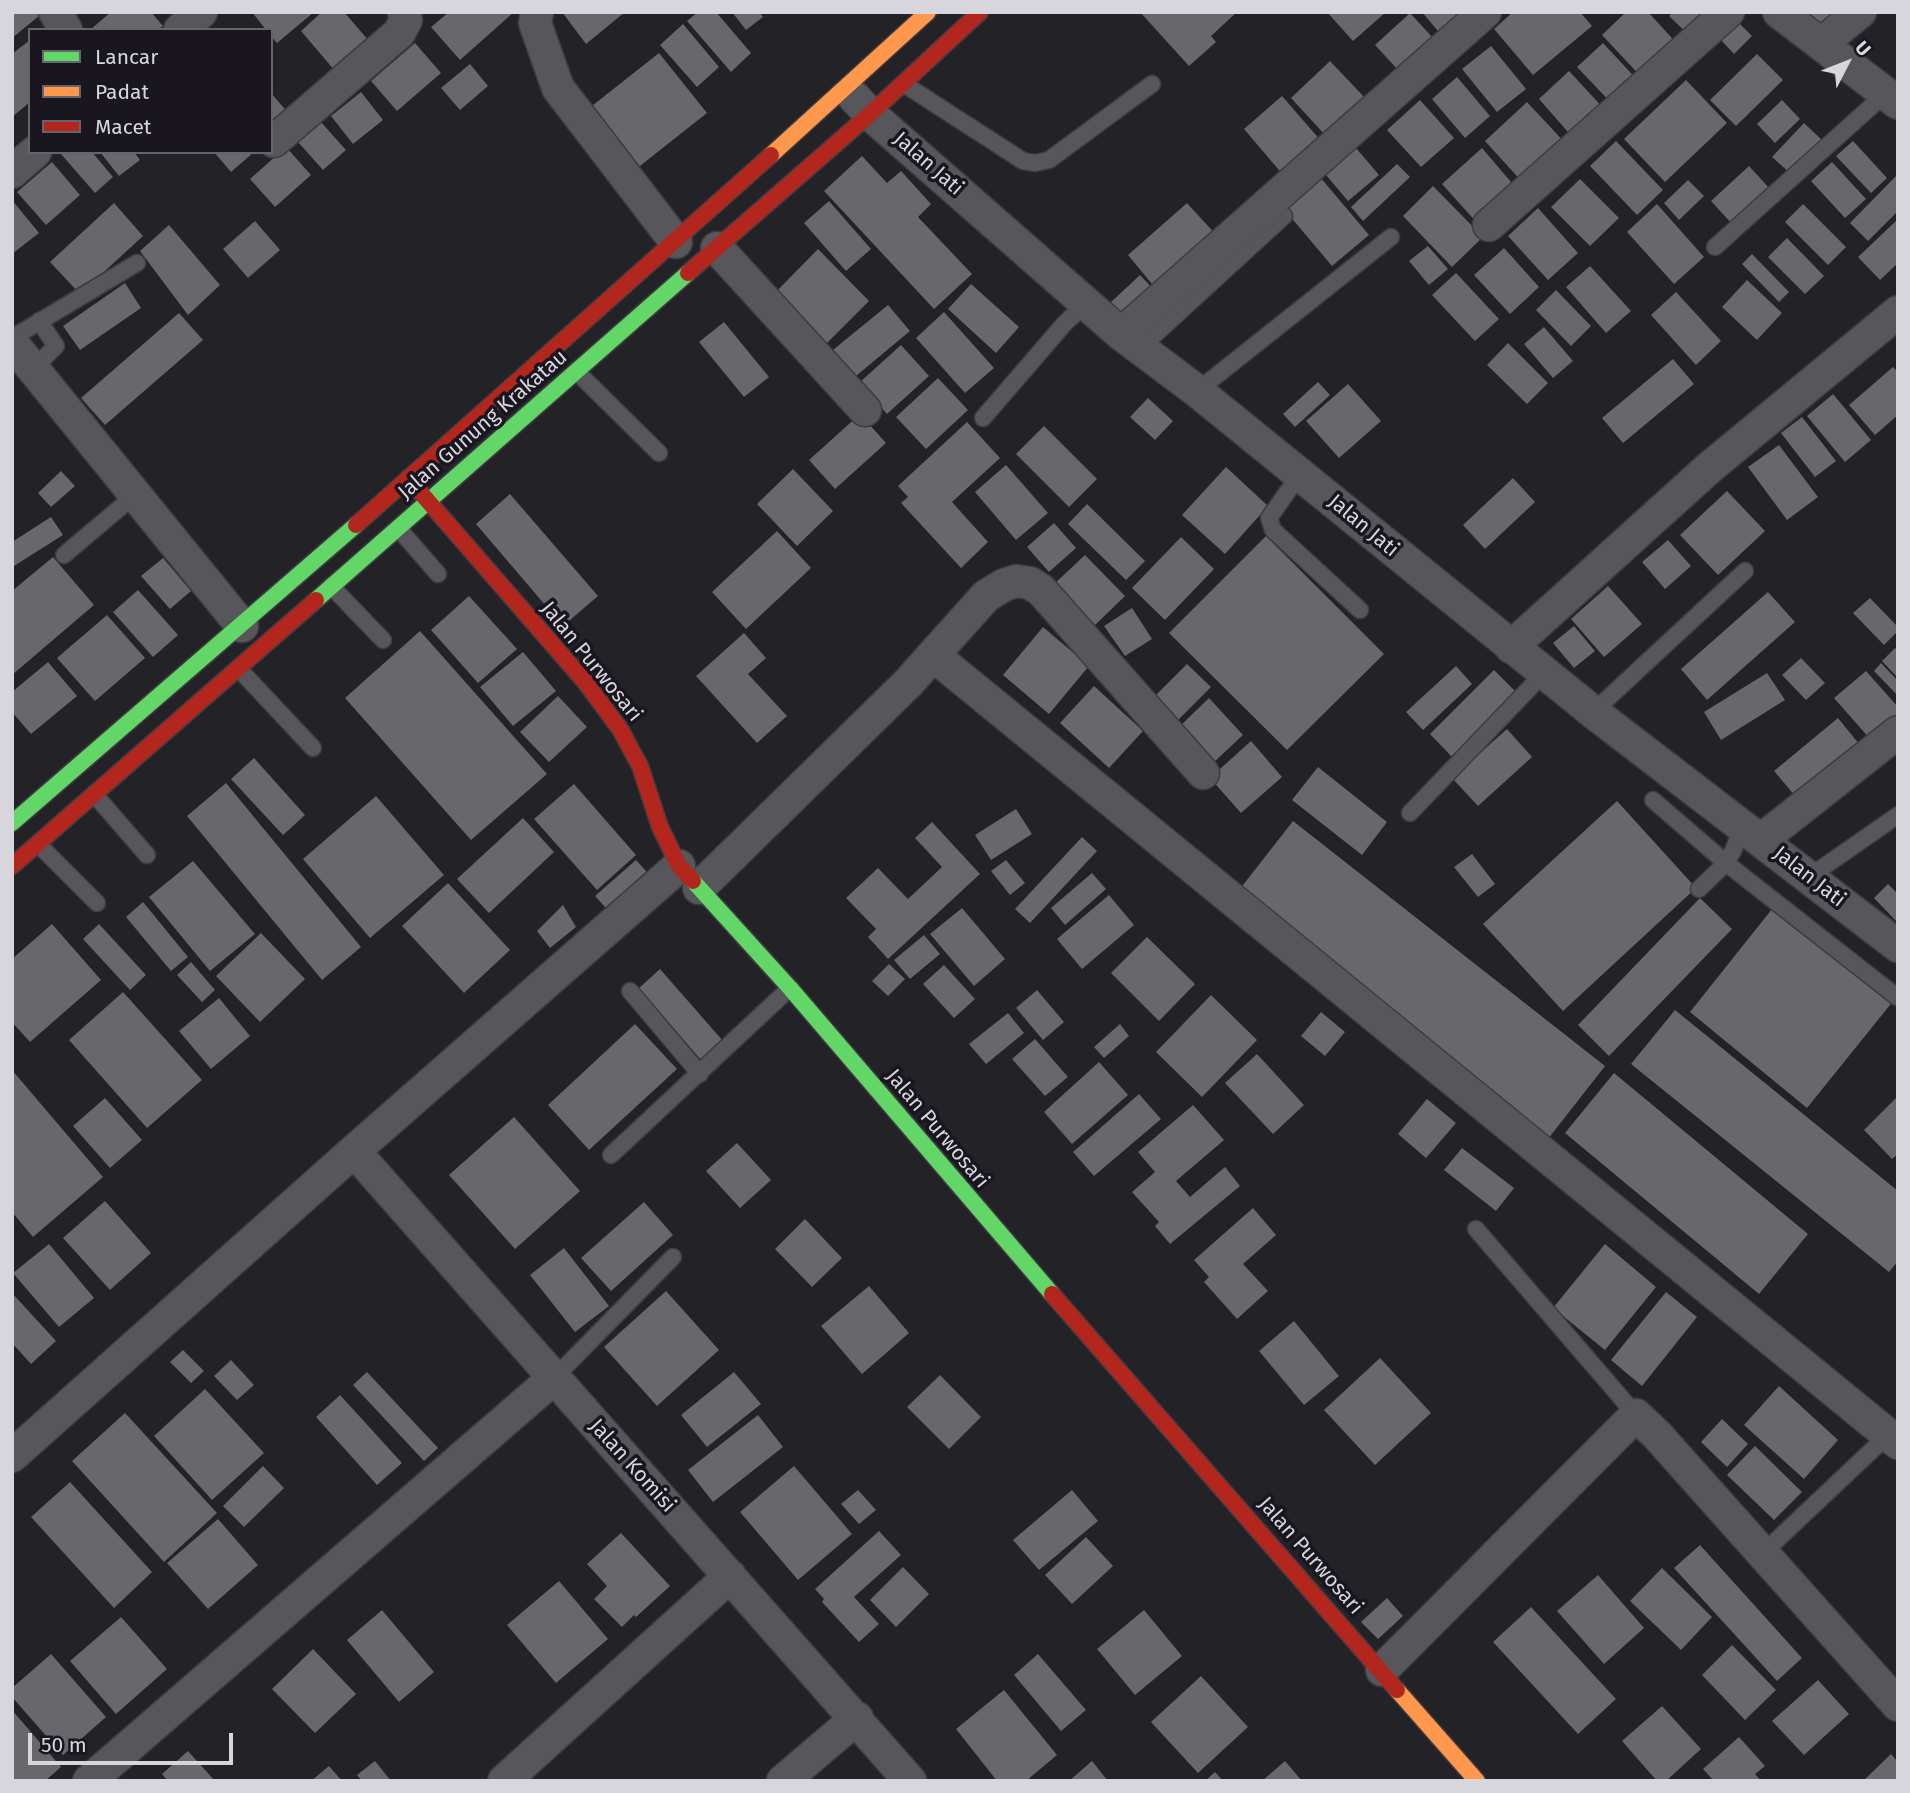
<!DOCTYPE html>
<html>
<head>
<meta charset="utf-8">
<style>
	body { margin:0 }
	#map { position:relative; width:1910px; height:1793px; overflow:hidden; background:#232227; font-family:"Fira Sans",sans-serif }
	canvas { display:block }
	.frame { position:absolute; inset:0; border:14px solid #d8d6dd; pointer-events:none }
	.legend { position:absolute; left:28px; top:28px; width:245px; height:126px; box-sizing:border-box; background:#191620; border:2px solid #65636c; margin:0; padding:9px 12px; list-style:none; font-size:21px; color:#d8d6dd }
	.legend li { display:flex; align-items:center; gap:14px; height:35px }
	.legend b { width:35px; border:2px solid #65636c }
	.north { position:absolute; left:1812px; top:28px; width:70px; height:70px; -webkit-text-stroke:5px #191620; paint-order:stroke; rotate:48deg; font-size:19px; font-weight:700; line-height:28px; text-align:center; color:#d8d6dd }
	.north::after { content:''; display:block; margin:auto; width:24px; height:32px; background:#d8d6dd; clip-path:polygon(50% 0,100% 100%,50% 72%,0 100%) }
	.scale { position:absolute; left:28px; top:1733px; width:205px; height:32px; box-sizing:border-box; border:4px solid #d8d6dd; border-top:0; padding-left:9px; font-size:21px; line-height:24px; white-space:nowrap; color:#d8d6dd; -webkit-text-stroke:5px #191620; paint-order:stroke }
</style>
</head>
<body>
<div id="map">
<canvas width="1910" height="1793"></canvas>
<div class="frame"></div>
<ul class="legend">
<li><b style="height:9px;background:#63d668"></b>Lancar</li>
<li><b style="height:9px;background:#ff974d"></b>Padat</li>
<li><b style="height:9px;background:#b3261e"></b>Macet</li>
</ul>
<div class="north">U</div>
<div class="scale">50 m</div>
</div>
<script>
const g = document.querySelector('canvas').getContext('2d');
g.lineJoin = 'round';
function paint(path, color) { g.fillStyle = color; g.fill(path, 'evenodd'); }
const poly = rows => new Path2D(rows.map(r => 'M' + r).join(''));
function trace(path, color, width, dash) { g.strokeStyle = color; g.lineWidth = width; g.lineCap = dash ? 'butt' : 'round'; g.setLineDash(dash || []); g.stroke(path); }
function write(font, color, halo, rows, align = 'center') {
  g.font = font + ' "Fira Sans",sans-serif'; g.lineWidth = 7; g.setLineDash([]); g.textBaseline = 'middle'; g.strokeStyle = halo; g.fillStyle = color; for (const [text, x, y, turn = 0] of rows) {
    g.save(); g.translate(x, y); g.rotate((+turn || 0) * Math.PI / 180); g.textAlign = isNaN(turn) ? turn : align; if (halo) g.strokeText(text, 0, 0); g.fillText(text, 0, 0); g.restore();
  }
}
const building = poly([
	[12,12,44,12,12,38],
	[111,12,151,12,163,26,158,30,90,30],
	[252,12,314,12,277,43,271,36,271,30,266,30],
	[322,12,344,12,376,49,341,78,301,31],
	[449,12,514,12,460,60,431,27],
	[562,12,625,12,586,44],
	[698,12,716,12,751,53,731,72,687,21],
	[732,12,759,12,763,17,746,30],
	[1140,12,1237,12,1211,36,1216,42,1189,66],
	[1327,12,1386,12,1353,41],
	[1422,12,1485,12,1448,43],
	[1513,12,1580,12,1592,26,1533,75,1494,29],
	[1626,12,1648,12,1682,49,1646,82,1602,35],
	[1673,12,1708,12,1692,38,1669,16],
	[1813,12,1854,12,1827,36,1809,16],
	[1410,13,1433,38,1398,70,1375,45],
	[1737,21,1752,36,1734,54,1720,39],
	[683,24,719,67,697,87,660,45],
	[30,40,30,102,12,117,12,54],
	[415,43,441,73,397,111,371,81],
	[1603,43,1642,85,1617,109,1577,67],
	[1491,46,1526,89,1497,112,1462,69],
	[659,53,707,113,631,173,583,113],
	[1757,54,1783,80,1736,126,1710,100],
	[1330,61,1367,100,1327,137,1291,98],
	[470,64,488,86,460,110,441,88],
	[1569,71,1606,111,1575,140,1539,99],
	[1457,77,1490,116,1465,138,1432,99],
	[1686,80,1727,123,1665,182,1624,139],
	[361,92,383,120,353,144,331,116],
	[271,93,290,115,271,130],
	[1282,96,1322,142,1284,176,1244,129],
	[1420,100,1454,138,1421,167,1387,130],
	[1782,100,1800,119,1775,143,1757,124],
	[1527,102,1568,146,1525,185,1485,141],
	[320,121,346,150,323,170,298,142],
	[1804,123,1822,140,1791,174,1772,157],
	[1616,141,1663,190,1637,215,1590,166],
	[1853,141,1887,178,1871,193,1836,156],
	[286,147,311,175,275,207,250,179],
	[1356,148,1379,175,1348,201,1326,175],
	[1482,148,1517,189,1478,224,1442,184],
	[63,152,92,152,113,177,95,193,61,154],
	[100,152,134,152,140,160,119,176],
	[214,152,254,152,231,172],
	[862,156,887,183,901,171,931,204,918,217,972,274,934,309,824,191],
	[52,162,80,195,46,225,17,192],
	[1832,162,1866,199,1845,218,1811,181],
	[1397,164,1410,177,1363,221,1351,207],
	[1749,166,1771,190,1733,225,1711,201],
	[1898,174,1898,211,1868,241,1850,223],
	[1320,177,1369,235,1332,266,1283,208],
	[1580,179,1619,218,1590,246,1551,207],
	[1688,180,1704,196,1679,220,1664,203],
	[1433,186,1483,237,1452,267,1403,216],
	[12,200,39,233,12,254],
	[829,201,871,249,846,271,804,223],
	[114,203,143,236,80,294,50,262],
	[1187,203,1218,237,1157,290,1128,255],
	[1657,204,1704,257,1674,284,1627,232],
	[1803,204,1846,247,1828,265,1785,222],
	[1538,208,1578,253,1548,280,1508,236],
	[1898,219,1898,263,1880,280,1858,257],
	[255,221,280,250,248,278,223,249],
	[169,225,220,285,188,315,140,251],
	[1787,238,1824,276,1805,294,1768,257],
	[1428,246,1448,269,1429,285,1409,261],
	[1504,248,1539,287,1510,314,1474,275],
	[818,249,869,301,818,352,767,301],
	[1752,254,1789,292,1779,302,1742,264],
	[1590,266,1631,311,1606,333,1566,287],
	[1456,273,1499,319,1475,341,1432,295],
	[1140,275,1157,293,1127,321,1110,303],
	[1747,280,1782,313,1757,340,1722,307],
	[125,283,141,308,80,350,63,326],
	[971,284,1019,327,996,353,948,309],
	[1556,290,1591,326,1571,346,1536,310],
	[1676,292,1721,341,1696,365,1651,315],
	[888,305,910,331,850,381,828,354],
	[944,312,994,368,965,393,916,338],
	[179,313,203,340,105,425,81,398],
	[724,322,769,377,744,397,699,342],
	[1544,327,1573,361,1553,378,1524,344],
	[1508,343,1548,383,1527,404,1487,365],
	[901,345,929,376,887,414,859,383],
	[1673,359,1694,384,1623,443,1602,418],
	[1893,367,1898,372,1898,415,1875,435,1849,405],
	[938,378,968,410,926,449,896,417],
	[1318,382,1330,395,1295,427,1283,414],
	[1348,384,1381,421,1339,458,1306,421],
	[1833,394,1871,440,1845,462,1807,416],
	[1148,398,1173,421,1155,440,1130,417],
	[860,414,886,443,835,489,809,460],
	[1802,417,1836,461,1815,477,1781,433],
	[967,422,1000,458,952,502,988,542,961,568,901,503,908,497,898,486],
	[1044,426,1097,479,1069,507,1016,454],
	[1779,445,1818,497,1787,520,1748,467],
	[1006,465,1048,513,1016,540,975,492],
	[1226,467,1268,506,1225,554,1182,515],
	[793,469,833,511,797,546,757,504],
	[61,471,75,486,51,507,38,493],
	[1513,478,1535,502,1485,549,1463,525],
	[1727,491,1765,531,1718,575,1680,535],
	[510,494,598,596,563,626,476,524],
	[1087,504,1145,561,1126,580,1068,524],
	[51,517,63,535,14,566,12,542],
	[1054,523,1076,548,1049,572,1027,547],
	[777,531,811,568,746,629,712,592],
	[1266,536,1384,654,1287,750,1169,633],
	[1181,537,1214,569,1165,620,1132,588],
	[1668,540,1691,566,1665,589,1642,562],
	[1085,555,1125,596,1092,628,1052,586],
	[53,557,94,605,12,675,12,591],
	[163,558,191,591,170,609,141,576],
	[1608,586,1642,624,1604,657,1571,619],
	[138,590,178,635,153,657,113,612],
	[1768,592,1795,622,1707,700,1681,669],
	[469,596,517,649,478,683,431,630],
	[1870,598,1898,627,1898,631,1884,645,1853,613],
	[1132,608,1152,639,1125,656,1104,626],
	[107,615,145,658,95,701,57,658],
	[1574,626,1595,651,1574,668,1553,643],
	[1043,627,1089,666,1049,714,1003,675],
	[420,631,547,774,471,840,345,698],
	[744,633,766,658,748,674,787,716,757,743,696,676],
	[1895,648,1898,651,1898,678,1882,661],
	[523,652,556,691,513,726,480,687],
	[1801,658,1825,683,1806,700,1782,675],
	[48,662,77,696,31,734,12,712,12,692],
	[1881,663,1898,681,1898,696,1874,671],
	[1187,664,1211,687,1172,726,1148,703],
	[1456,666,1472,684,1423,730,1406,712],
	[1494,670,1517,693,1453,758,1430,734],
	[1866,671,1898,707,1898,716,1871,740,1834,698],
	[1767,673,1785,700,1721,740,1704,712],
	[1094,686,1143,731,1109,768,1060,723],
	[558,696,587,727,549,762,520,732],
	[1209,698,1243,735,1213,763,1179,727],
	[1838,718,1859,744,1796,797,1774,771],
	[1507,729,1532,757,1478,806,1452,778],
	[1251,741,1282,777,1241,813,1210,778],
	[254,758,305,815,283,835,231,779],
	[1318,767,1387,822,1362,855,1292,800],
	[226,783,361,947,322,980,187,816],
	[574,784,636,855,597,890,534,819],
	[376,796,444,875,370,938,303,859],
	[1617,801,1696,888,1563,1011,1483,924],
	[1016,809,1032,834,991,860,975,835],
	[523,818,554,852,489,913,457,879],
	[1293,821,1605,1066,1548,1139,1236,894],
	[932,822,980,874,888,959,868,937,876,929,846,898,878,868,908,899,942,867,915,838],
	[1082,837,1097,851,1030,923,1015,909],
	[1472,854,1495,884,1478,897,1454,867],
	[636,860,655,881,614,917,595,896],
	[1006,860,1025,883,1010,895,991,871],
	[193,861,255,934,210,971,149,897],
	[1092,873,1106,889,1065,925,1051,908],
	[448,883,510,950,464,993,402,926],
	[1888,884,1898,894,1898,923,1874,898],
	[1109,895,1134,925,1082,969,1057,939],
	[1700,898,1732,929,1609,1056,1578,1025],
	[143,902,188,957,171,971,126,917],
	[1776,904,1894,1000,1807,1108,1690,1012],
	[563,905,576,927,550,948,537,931],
	[962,908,1005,959,974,986,930,934],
	[52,924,101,980,30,1042,12,1022,12,959],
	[99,924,146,975,130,990,83,939],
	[261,933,305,979,260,1022,216,976],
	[924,935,940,954,910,979,894,960],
	[1147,937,1195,984,1159,1021,1111,973],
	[191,962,215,990,202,1002,177,975],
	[889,964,905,979,888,996,872,981],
	[944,965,975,999,954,1018,923,984],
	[660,969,723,1041,701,1060,639,988],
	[1037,990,1064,1022,1043,1040,1016,1008],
	[123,992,202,1080,147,1128,69,1040],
	[1211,995,1257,1040,1202,1097,1156,1052],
	[219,998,250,1036,211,1069,179,1031],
	[1675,1010,1898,1191,1898,1261,1889,1272,1631,1064],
	[1321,1012,1345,1032,1325,1056,1301,1036],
	[1008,1013,1024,1033,986,1064,969,1044],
	[635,1024,677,1069,589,1150,548,1105],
	[1120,1024,1129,1036,1104,1058,1094,1047],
	[1035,1039,1068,1077,1045,1096,1012,1059],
	[1257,1054,1304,1105,1273,1134,1225,1083],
	[1099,1062,1128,1095,1072,1144,1044,1112],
	[12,1070,103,1177,33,1237,12,1212],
	[1614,1073,1808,1234,1759,1294,1565,1133],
	[1139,1094,1161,1119,1094,1176,1073,1152],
	[1898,1096,1898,1154,1892,1159,1864,1130],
	[105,1098,142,1140,110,1168,73,1126],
	[1427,1099,1456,1123,1426,1158,1398,1134],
	[1193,1105,1224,1140,1176,1181,1190,1197,1225,1167,1240,1186,1170,1244,1155,1226,1159,1222,1132,1192,1155,1172,1138,1152],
	[514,1117,580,1191,515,1249,449,1175],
	[737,1143,771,1180,740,1208,706,1171],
	[1462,1148,1514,1188,1496,1211,1444,1170],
	[105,1201,151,1253,110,1290,63,1238],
	[644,1202,673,1235,611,1291,581,1258],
	[1253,1208,1276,1235,1243,1264,1268,1291,1237,1319,1204,1282,1209,1277,1194,1260],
	[805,1219,842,1258,812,1287,775,1249],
	[49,1244,94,1298,59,1327,13,1273],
	[1605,1244,1656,1287,1605,1350,1553,1308],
	[564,1248,609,1306,575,1332,530,1275],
	[869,1286,909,1333,862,1374,821,1326],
	[666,1291,719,1350,657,1406,604,1347],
	[1666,1292,1697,1317,1642,1386,1611,1360],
	[12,1293,56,1341,31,1364,12,1343],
	[1294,1321,1339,1376,1304,1405,1259,1351],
	[183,1350,204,1371,191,1383,170,1362],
	[1380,1358,1431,1413,1375,1465,1324,1410],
	[231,1360,254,1385,237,1400,214,1376],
	[367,1372,438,1448,424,1461,353,1385],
	[734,1372,761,1404,707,1447,681,1415],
	[940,1375,981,1417,949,1449,907,1407],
	[1779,1386,1838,1440,1804,1479,1744,1425],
	[205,1389,264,1453,212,1500,154,1436],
	[340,1395,402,1463,377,1485,316,1417],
	[125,1413,217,1513,164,1562,72,1461],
	[758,1415,783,1447,713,1502,688,1470],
	[1722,1419,1748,1444,1727,1467,1701,1442],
	[1755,1446,1802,1492,1774,1520,1727,1475],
	[263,1466,284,1488,244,1527,223,1506],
	[794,1466,852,1534,798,1580,740,1512],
	[70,1482,152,1572,114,1608,31,1517],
	[858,1490,876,1510,859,1524,841,1504],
	[1072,1490,1098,1521,1039,1570,1013,1540],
	[218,1519,258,1565,208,1609,167,1563],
	[879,1531,901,1555,854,1597,879,1624,859,1642,822,1602,824,1599,815,1589],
	[621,1533,670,1586,636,1617,634,1615,622,1627,594,1599,607,1586,587,1564],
	[1086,1537,1113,1566,1072,1604,1045,1575],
	[1700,1545,1802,1658,1777,1681,1674,1568],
	[903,1567,929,1594,896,1627,870,1600],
	[1662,1568,1712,1617,1681,1650,1630,1601],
	[1598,1575,1644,1628,1604,1664,1557,1611],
	[559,1581,608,1639,556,1683,507,1625],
	[1387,1598,1403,1616,1378,1639,1361,1622],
	[1531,1607,1616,1699,1578,1734,1493,1642],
	[382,1610,434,1672,399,1702,347,1640],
	[1144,1610,1182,1656,1135,1695,1097,1649],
	[121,1617,167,1669,116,1714,70,1661],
	[1732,1645,1776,1690,1745,1720,1702,1675],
	[313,1649,356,1694,315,1733,272,1689],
	[51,1654,106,1717,63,1755,12,1697,12,1688],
	[1038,1654,1086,1710,1061,1731,1014,1675],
	[1201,1676,1248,1727,1198,1773,1151,1722],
	[1818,1680,1849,1714,1804,1755,1772,1721],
	[1004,1690,1057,1755,1026,1781,997,1781,956,1729],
	[1662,1706,1701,1749,1666,1781,1657,1781,1622,1741],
	[12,1710,61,1767,45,1781,12,1781],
	[1739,1737,1765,1766,1755,1774,1761,1781,1714,1781,1703,1769],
	[188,1751,215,1781,168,1781,162,1774],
	[1891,1754,1898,1762,1898,1781,1863,1781],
	[375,1761,391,1781,362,1781,357,1775],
	[1092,1761,1108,1781,1069,1781],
	[1285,1761,1302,1781,1262,1781],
	[329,1766,342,1781,311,1781],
	[1215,1772,1223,1781,1205,1781]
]);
const lane = poly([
	[904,84,1023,161,1035,163,1049,160,1152,84],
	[1715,247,1885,94],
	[12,338,137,263],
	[1139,349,1284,216],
	[33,369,56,346,39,321],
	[576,371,659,453],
	[1197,391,1391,237],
	[983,418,1065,323,1087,303],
	[1300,474,1269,518,1273,530,1360,610],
	[398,528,438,574],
	[64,555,135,495],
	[331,586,383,640],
	[238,668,313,748],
	[1593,712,1745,571],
	[94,794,147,855],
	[1653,800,1726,863,1699,889],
	[1410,813,1544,673],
	[1743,825,1733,851,1726,863,1897,997],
	[38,844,97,903],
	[1809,877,1898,815],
	[630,991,700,1074],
	[611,1155,790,988],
	[1476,1229,1636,1415],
	[554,1378,673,1257],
	[1763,1553,1888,1435]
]);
const street = poly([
	[55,12,66,30],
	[537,12,535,23,558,88,676,242],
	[1779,12,1898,103],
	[180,30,201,12],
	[1821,44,1860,12],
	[854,97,870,114,1121,334,1197,391,1593,712,1898,946],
	[274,141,399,33,406,20,404,12],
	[12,172,35,152],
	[1489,225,1728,12],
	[717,248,865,410],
	[1121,334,1485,12],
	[12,343,242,626],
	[1511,647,1709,468,1898,312],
	[933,655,986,596,1004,585,1016,581,1030,583,1041,590,1203,773],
	[1761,840,1898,732],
	[699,888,909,682,933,655,1898,1443],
	[354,1151,910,1781],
	[12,1456,354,1151,679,866],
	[1382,1670,1636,1415,1657,1435,1898,1705],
	[89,1781,554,1378],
	[504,1781,730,1576],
	[783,1781,857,1718]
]);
const fast = poly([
	[316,600,688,273],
	[12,823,356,525],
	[693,881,790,988,1052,1294]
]);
const slow = poly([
	[771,155,928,12],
	[1397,1690,1477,1781]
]);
const jam = poly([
	[688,273,870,114,980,12],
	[408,478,586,683,620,729,640,766,660,827,679,866,693,881],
	[356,525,771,155],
	[12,866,316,600],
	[1052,1294,1397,1690]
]);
const streetNames = [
	["Jalan Jati",928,164,41],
	["Jalan Gunung Krakatau",483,425,-41],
	["Jalan Jati",1363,526,40],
	["Jalan Purwosari",591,662,51],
	["Jalan Jati",1809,877,38],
	["Jalan Purwosari",937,1129,50],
	["Jalan Komisi",632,1466,48],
	["Jalan Purwosari",1310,1556,49]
];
paint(building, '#68676b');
trace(lane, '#3e3c41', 19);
trace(street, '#3e3c41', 35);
trace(fast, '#3e3c41', 19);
trace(slow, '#3e3c41', 19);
trace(jam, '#3e3c41', 19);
trace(lane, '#57565a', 16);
trace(street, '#57565a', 32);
trace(fast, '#63d668', 16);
trace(slow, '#ff974d', 16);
trace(jam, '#b3261e', 16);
write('21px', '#d8d6dd', '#191620', streetNames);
</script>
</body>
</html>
